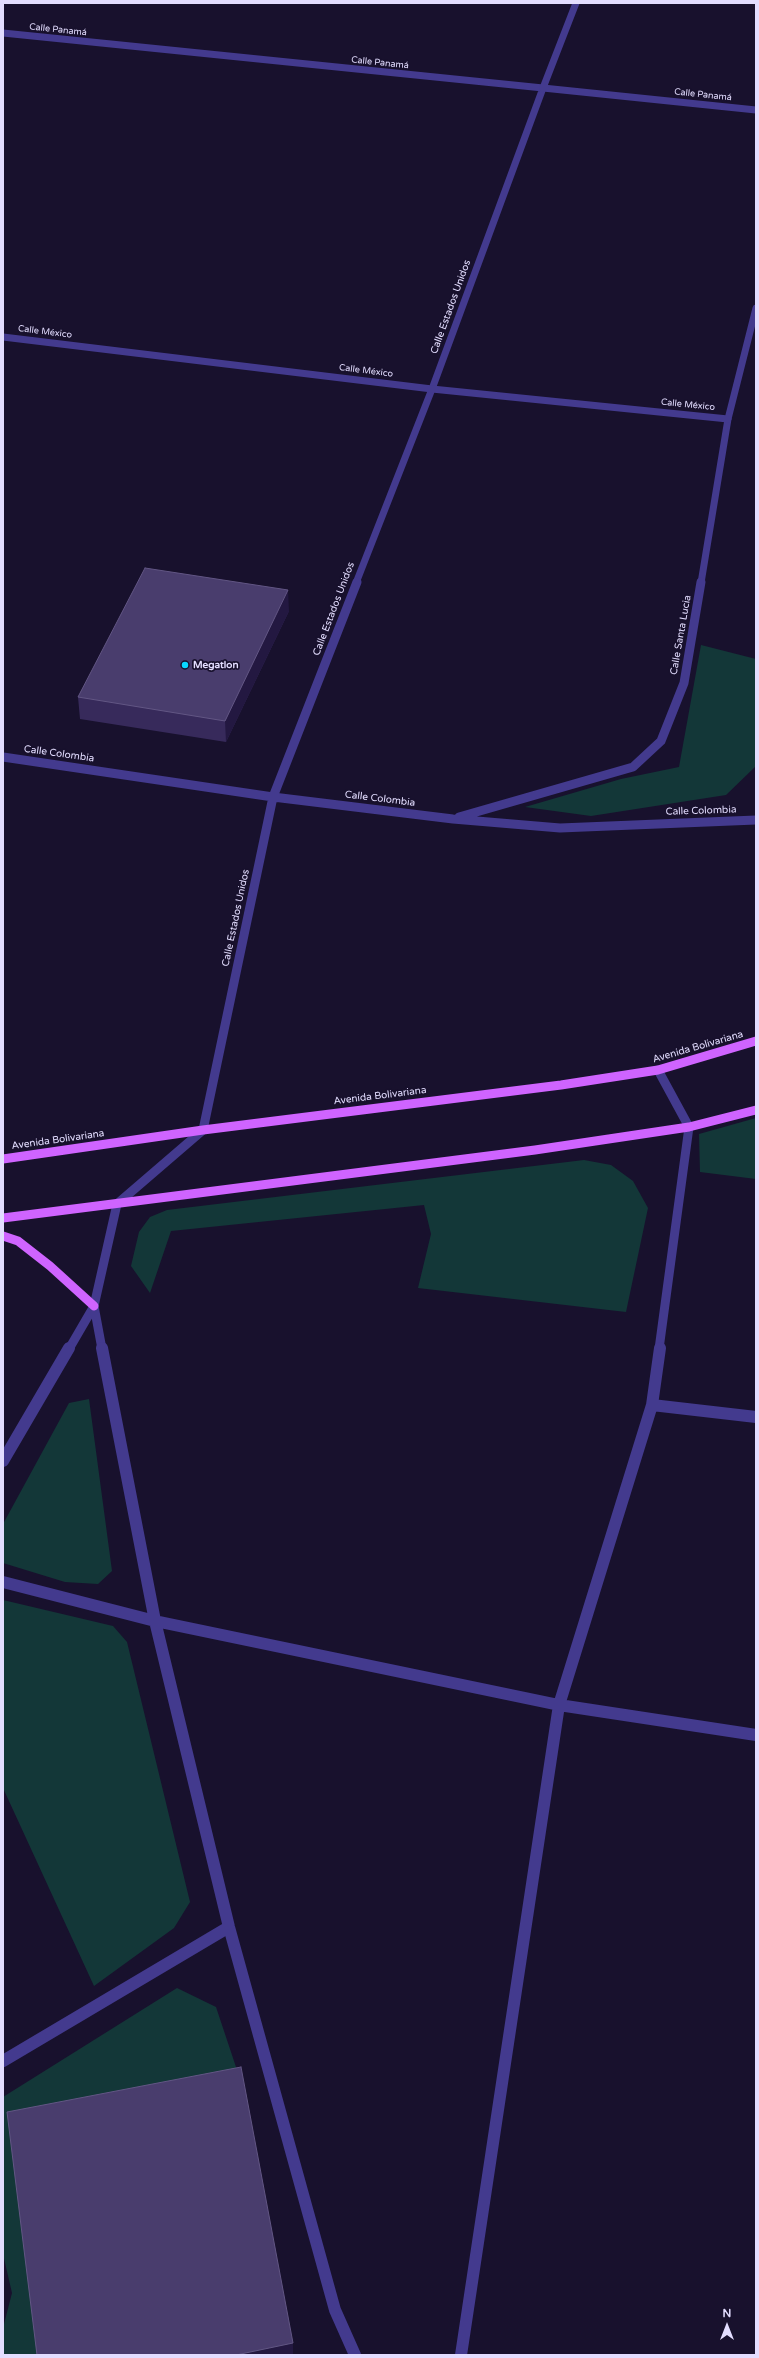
<!DOCTYPE html>
<html>
<head>
<meta charset="utf-8">
<style>
	body { margin:0 }
	#map { position:relative; width:759px; height:2358px; overflow:hidden; background:#18112d; font-family:"Varela Round",sans-serif }
	canvas { display:block }
	.frame { position:absolute; inset:0; border:4px solid #e3ddff; pointer-events:none }
	.north { position:absolute; left:707px; top:2306px; width:40px; height:40px; -webkit-text-stroke:3px #18112d; paint-order:stroke; rotate:0deg; font-size:11px; font-weight:700; line-height:16px; text-align:center; color:#e3ddff }
	.north::after { content:''; display:block; margin:auto; width:14px; height:18px; background:#e3ddff; clip-path:polygon(50% 0,100% 100%,50% 72%,0 100%) }
</style>
</head>
<body>
<div id="map">
<canvas width="759" height="2358"></canvas>
<div class="frame"></div>
<div class="north">N</div>
</div>
<script>
const g = document.querySelector('canvas').getContext('2d');
g.lineJoin = 'round';
function paint(path, color) { g.fillStyle = color; g.fill(path, 'evenodd'); }
const poly = rows => new Path2D(rows.map(r => 'M' + r).join(''));
function trace(path, color, width, dash) { g.strokeStyle = color; g.lineWidth = width; g.lineCap = dash ? 'butt' : 'round'; g.setLineDash(dash || []); g.stroke(path); }
function write(font, color, halo, rows, align = 'center') {
  g.font = font + ' "Varela Round",sans-serif'; g.lineWidth = 3.5; g.setLineDash([]); g.textBaseline = 'middle'; g.strokeStyle = halo; g.fillStyle = color; for (const [text, x, y, turn = 0] of rows) {
    g.save(); g.translate(x, y); g.rotate((+turn || 0) * Math.PI / 180); g.textAlign = isNaN(turn) ? turn : align; if (halo) g.strokeText(text, 0, 0); g.fillText(text, 0, 0); g.restore();
  }
}
const green = poly([
	[701,645,756,659,756,766,726,795,591,816,525,807,621,779,679,767],
	[756,1118,756,1179,700,1172,699,1134],
	[584,1160,611,1165,633,1181,648,1208,626,1312,418,1288,431,1234,424,1205,171,1231,150,1293,131,1266,139,1232,150,1217,167,1210],
	[89,1399,112,1571,98,1584,65,1582,3,1563,3,1524,69,1403],
	[3,1600,113,1626,127,1642,190,1902,174,1928,94,1986,3,1788],
	[177,1988,216,2007,242,2085,293,2355,3,2355,3,2328,12,2293,3,2254,3,2097]
]);
const minorFar2 = poly([
	[3,33,543,88,432,389,356,583],
	[701,583,728,419]
]);
const minorFar1 = poly([
	[3,757,273,797,453,819,560,828,756,820],
	[459,817,633,767,661,741,684,683,701,582],
	[658,1070,689,1127,659,1349],
	[94,1306,102,1349],
	[69,1349,94,1306,117,1204,203,1130,273,797,357,582]
]);
const minor = poly([
	[102,1348,155,1621,229,1927,335,2310,355,2355],
	[652,1405,756,1417],
	[3,1461,69,1348],
	[3,1582,155,1621,559,1705,756,1735],
	[3,2061,229,1927],
	[461,2355,559,1705,652,1405,660,1348]
]);
const tertiary = poly([
	[576,3,543,88,756,110],
	[3,337,432,389,728,419,756,308]
]);
const primary = poly([
	[3,1159,203,1130,561,1085,658,1070,756,1041],
	[3,1218,535,1150,689,1127,756,1110],
	[3,1236,18,1241,50,1266,94,1306]
]);
const wall = poly([
	[289,611,226,742,80,719,78,697]
]);
const shadedWall = poly([
	[288,590,289,611,226,742,225,721],
	[293,2343,293,2355,236,2355]
]);
const building = poly([
	[145,568,288,590,225,721,78,697,145,568],
	[241,2067,293,2343,236,2355,37,2355,7,2112,241,2067]
]);
const markers = [
	[185,665,4,"#09d7ff"]
];
const farStreetnames = [
	["Calle Panamá",58,30,6],
	["Calle Panamá",380,63,6],
	["Calle Panamá",703,95,6],
	["Calle México",45,332,7],
	["Calle México",366,371,7],
	["Calle México",688,405,6]
];
const streetNames = [
	["Calle Estados Unidos",451,307,-70],
	["Calle Estados Unidos",334,609,-69],
	["Calle Santa Lucia",681,635,-80],
	["Calle Colombia",59,754,8],
	["Calle Colombia",380,799,7],
	["Calle Colombia",701,811,-2],
	["Calle Estados Unidos",236,918,-78],
	["Avenida Bolivariana",698,1047,-16],
	["Avenida Bolivariana",380,1096,-7],
	["Avenida Bolivariana",58,1140,-8]
];
const poiNames = [
	["Megatlon",193,665]
];
paint(green, '#133738');
trace(minorFar2, '#433a8e', 7);
trace(minorFar1, '#433a8e', 9);
trace(minor, '#433a8e', 12);
trace(tertiary, '#433a8e', 7);
trace(primary, '#cf64ff', 9);
paint(wall, '#372a5b');
paint(shadedWall, '#231841');
paint(building, '#493d6d');
trace(building, '#625684', 1);
for (const [x, y, r, color] of markers) { const dot = new Path2D(); dot.arc(x, y, r, 0, 2 * Math.PI); g.fillStyle = color; g.fill(dot); trace(dot, '#18112d', 1.5); }
write('9px', '#e3ddff', '#18112d', farStreetnames);
write('10px', '#e3ddff', '#18112d', streetNames);
write('bold 10px', '#e3ddff', '#18112d', poiNames, 'left');
</script>
</body>
</html>
